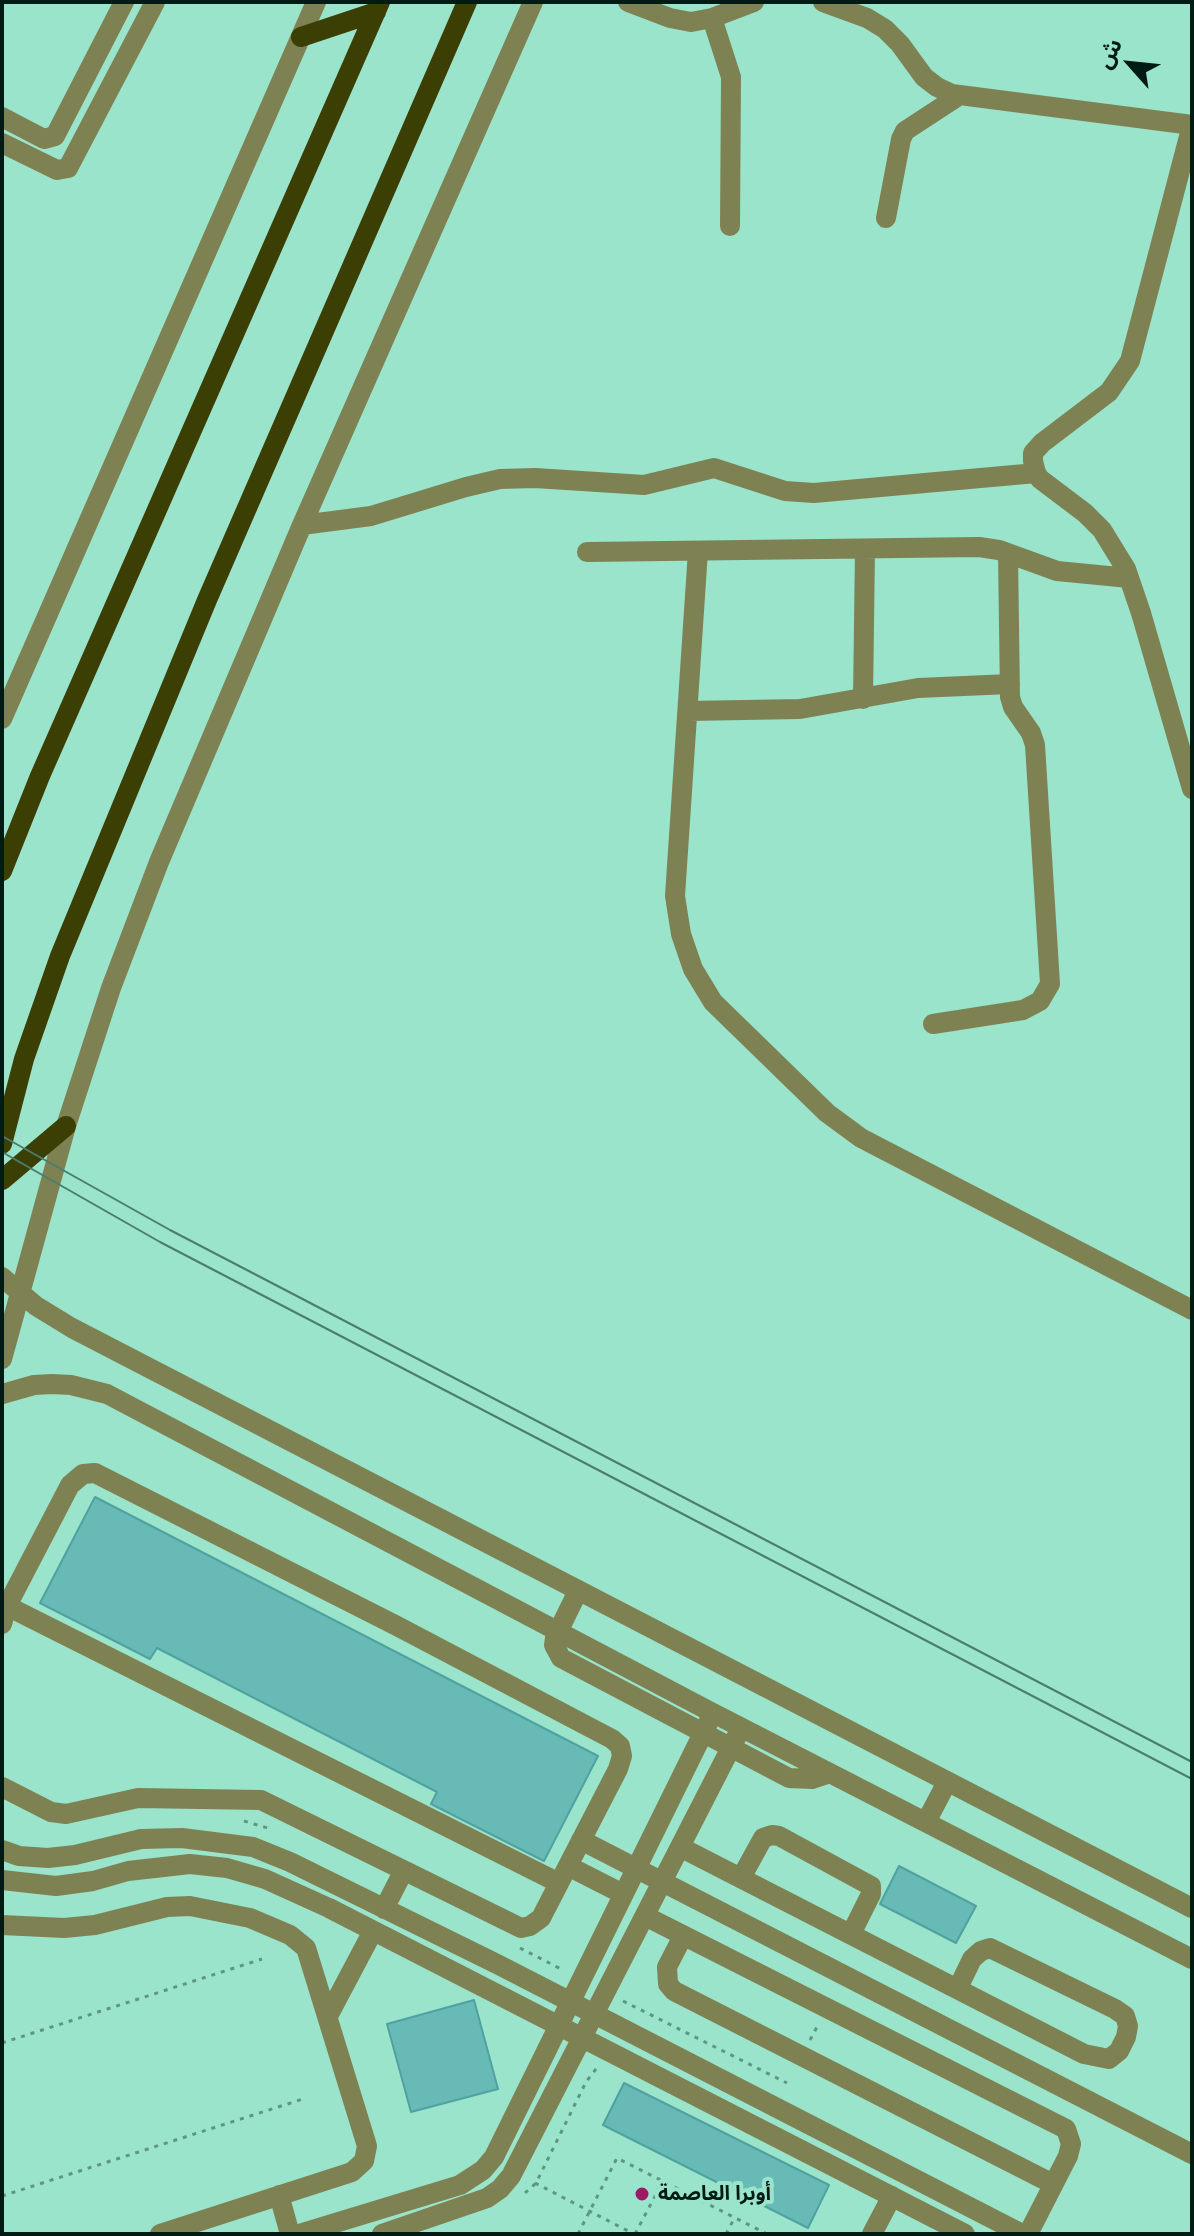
<!DOCTYPE html>
<html>
<head>
<meta charset="utf-8">
<style>
	body { margin:0 }
	#map { position:relative; width:1194px; height:2236px; overflow:hidden; background:#9ae4cc; font-family:Mulish,"Noto Sans Arabic",sans-serif }
	canvas { display:block }
	.frame { position:absolute; inset:0; border:4px solid #001b13; pointer-events:none }
	.north { position:absolute; left:1090px; top:24px; width:80px; height:80px; -webkit-text-stroke:6px #9ae4cc; paint-order:stroke; rotate:297deg; font-size:22px; font-weight:700; line-height:32px; text-align:center; color:#001b13 }
	.north::after { content:''; display:block; margin:auto; width:28px; height:36px; background:#001b13; clip-path:polygon(50% 0,100% 100%,50% 72%,0 100%) }
</style>
</head>
<body>
<div id="map">
<canvas width="1194" height="2236"></canvas>
<div class="frame"></div>
<div class="north">ش</div>
</div>
<script>
const g = document.querySelector('canvas').getContext('2d');
g.lineJoin = 'round';
function paint(path, color) { g.fillStyle = color; g.fill(path, 'evenodd'); }
const poly = rows => new Path2D(rows.map(r => 'M' + r).join(''));
function trace(path, color, width, dash) { g.strokeStyle = color; g.lineWidth = width; g.lineCap = dash ? 'butt' : 'round'; g.setLineDash(dash || []); g.stroke(path); }
function write(font, color, halo, rows, align = 'center') {
  g.font = font + ' Mulish,"Noto Sans Arabic",sans-serif'; g.lineWidth = 8; g.setLineDash([]); g.textBaseline = 'middle'; g.strokeStyle = halo; g.fillStyle = color; for (const [text, x, y, turn = 0] of rows) {
    g.save(); g.translate(x, y); g.rotate((+turn || 0) * Math.PI / 180); g.textAlign = isNaN(turn) ? turn : align; if (halo) g.strokeText(text, 0, 0); g.fillText(text, 0, 0); g.restore();
  }
}
const building = poly([
	[95,1497,598,1756,544,1861,431,1804,437,1792,157,1648,150,1659,40,1603,95,1497],
	[899,1866,976,1906,956,1943,880,1904,899,1866],
	[474,2000,498,2089,411,2112,387,2024,474,2000],
	[624,2083,829,2185,808,2228,603,2125,624,2083]
]);
const path = poly([
	[244,1821,271,1829],
	[520,1948,563,1970],
	[623,2001,787,2083],
	[810,2040,818,2025],
	[2,2043,262,1959],
	[535,2183,634,2234],
	[525,2193,536,2183,586,2082,596,2069],
	[2,2196,306,2098],
	[578,2234,617,2158,767,2234],
	[635,2234,663,2181],
	[726,2234,735,2217]
]);
const minor = poly([
	[628,2,670,18,691,22,712,18,754,2],
	[823,2,867,18,885,29,900,44,924,77,937,87,952,94,1192,125],
	[712,18,731,77,730,226],
	[2,117,44,139,55,136,124,2],
	[1192,125,1130,361,1109,392,1042,443,1033,453,1033,461,1036,473,1040,479,1085,513,1102,530,1126,569,1141,613,1192,789],
	[2,143,57,170,68,168,155,2],
	[886,218,901,139,905,131,960,95],
	[302,525,371,516,466,487,500,479,535,478,644,485,714,468,785,491,814,493,1036,473],
	[698,551,675,896,681,934,693,969,713,1002,827,1113,861,1138,1192,1310],
	[587,552,979,547,999,550,1057,571,1129,578],
	[863,699,865,549],
	[688,711,800,709,918,688,1010,684],
	[2,719,316,2],
	[933,1024,1023,1010,1040,1001,1050,984,1035,745,1031,733,1013,707,1010,697,1008,553],
	[2,1277,36,1306,72,1328,1192,1908],
	[2,1359,66,1126,111,988,159,862,302,525,533,2],
	[2,1394,34,1385,52,1384,71,1385,107,1394,713,1713,1192,1959],
	[578,1591,555,1638,554,1645,561,1658,789,1778,812,1779,830,1773],
	[7,1606,559,1883],
	[2,1624,7,1606,70,1485,83,1474,95,1473,397,1626,612,1739,620,1746,622,1756,618,1769,541,1918,530,1926,521,1928,261,1800,138,1798,66,1814,51,1812,2,1787],
	[926,1822,947,1782],
	[581,1840,1192,2154],
	[680,1847,1084,2054,1109,2059,1119,2051,1126,2037,1128,2026,1125,2016,1115,2009,990,1948,981,1951,972,1959,958,1988],
	[2,1850,19,1856,48,1858,75,1855,141,1839,182,1838,253,1847,290,1862,499,1965,1022,2234],
	[568,1866,623,1894],
	[741,1878,763,1838,772,1835,779,1836,871,1886,871,1894,851,1934],
	[2,1880,56,1886,93,1881,128,1871,190,1864,227,1868,265,1879,329,1908,965,2234],
	[384,1909,403,1872],
	[645,1916,1066,2129,1071,2144,1068,2156,1028,2234],
	[2,1925,64,1928,95,1925,167,1907,190,1906,250,1918,290,1935,306,1948,367,2146,364,2161,352,2172,160,2234],
	[683,1936,667,1967,668,1984,674,1991,1053,2184],
	[328,2016,373,1931],
	[279,2195,290,2234],
	[299,2234,460,2185,483,2170,494,2157,713,1713],
	[382,2234,487,2198,500,2189,511,2176,741,1728],
	[872,2234,892,2196]
]);
const major = poly([
	[301,37,376,12],
	[2,871,40,776,380,2],
	[2,1144,24,1059,60,956,207,600,467,2],
	[2,1180,66,1126]
]);
const tram = poly([
	[2,1136,170,1230,1192,1762],
	[2,1152,160,1242,1192,1779]
]);
const markers = [
	[642,2194,8,"#a01865"]
];
const poiNames = [
	["أوبرا العاصمة",658,2194]
];
paint(building, '#68bab7');
trace(building, '#4fa29f', 2);
trace(path, '#5e9584', 3, [4, 6]);
trace(minor, '#7e8253', 20);
trace(major, '#3c3f04', 20);
trace(tram, '#4b7d6d', 2);
for (const [x, y, r, color] of markers) { const dot = new Path2D(); dot.arc(x, y, r, 0, 2 * Math.PI); g.fillStyle = color; g.fill(dot); trace(dot, '#9ae4cc', 3); }
write('bold 20px', '#001b13', '#9ae4cc', poiNames, 'left');
</script>
</body>
</html>
